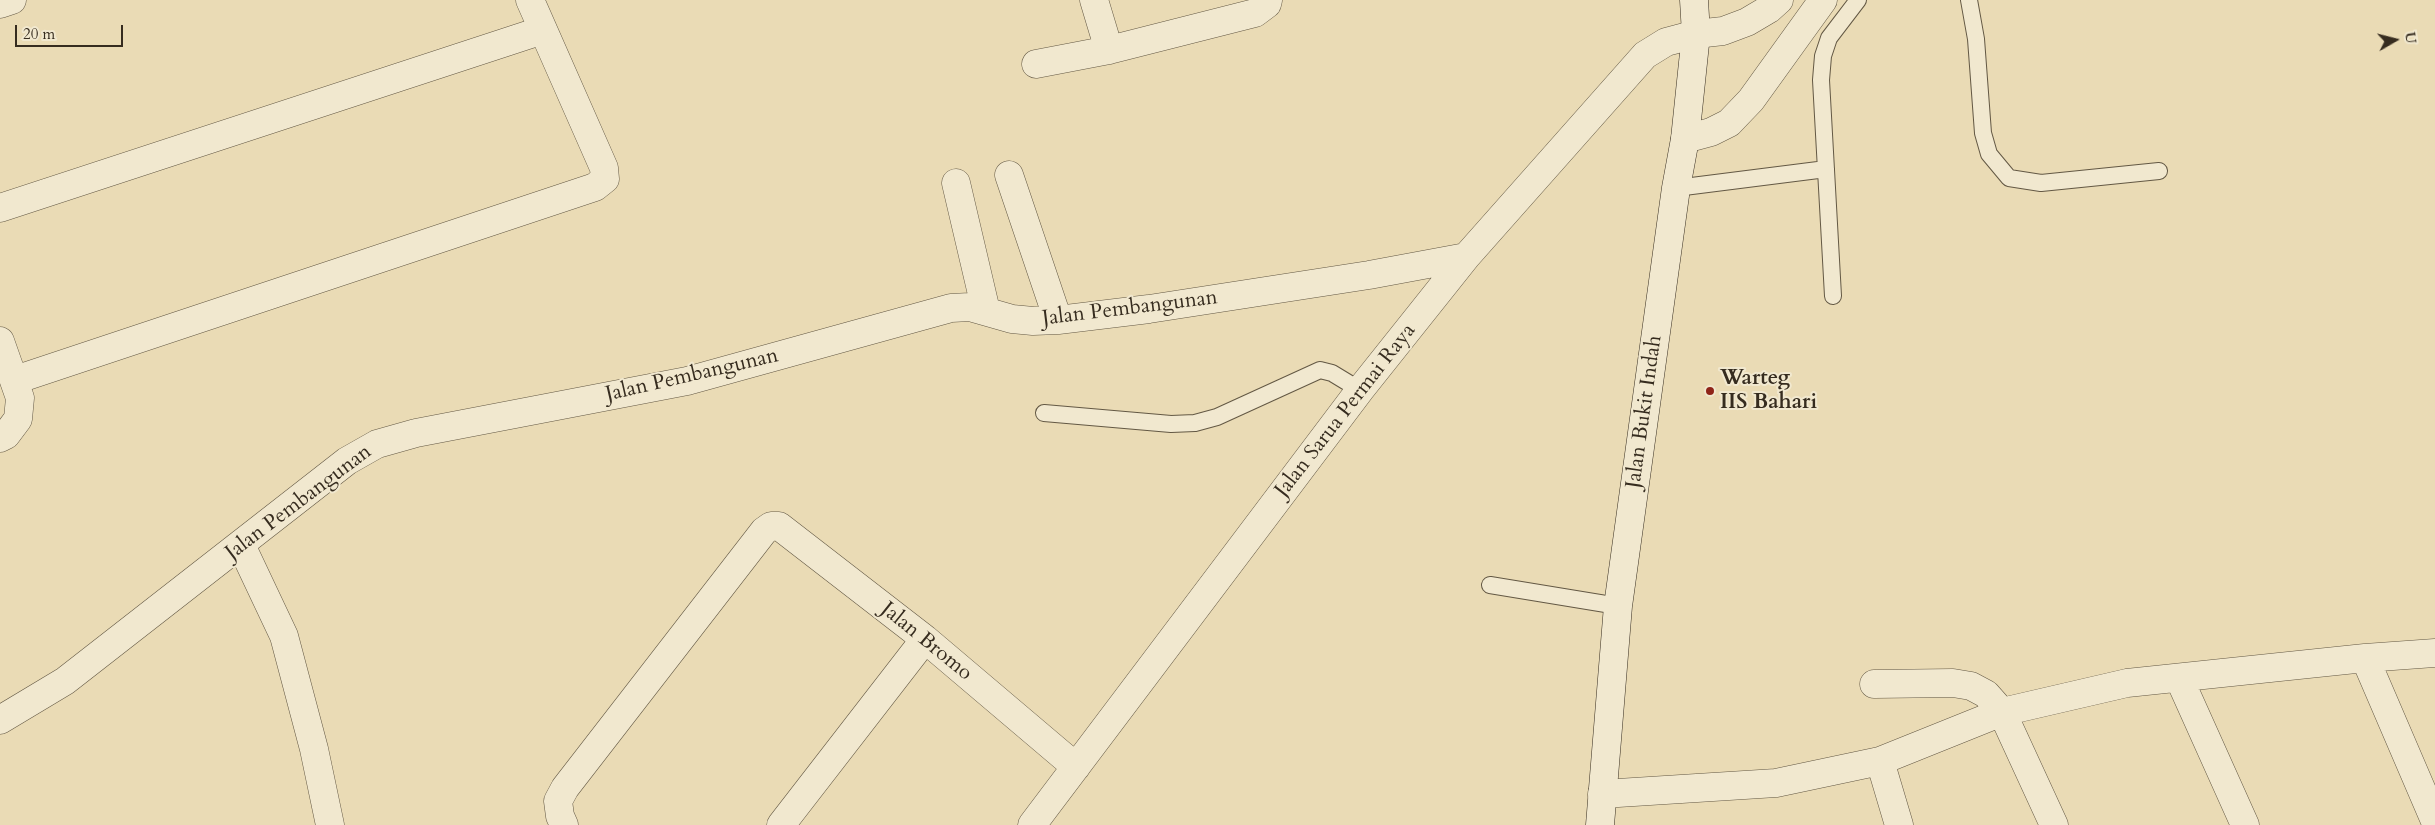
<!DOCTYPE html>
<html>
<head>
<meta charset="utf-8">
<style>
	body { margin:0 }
	#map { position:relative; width:2435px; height:825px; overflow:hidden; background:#eadbb5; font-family:Cardo,serif }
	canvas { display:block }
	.north { position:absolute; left:2370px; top:15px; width:50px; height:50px; -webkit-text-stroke:4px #f1e8cf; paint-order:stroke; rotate:82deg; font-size:14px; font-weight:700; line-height:20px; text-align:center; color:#362c1f }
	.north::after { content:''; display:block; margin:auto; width:18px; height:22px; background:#362c1f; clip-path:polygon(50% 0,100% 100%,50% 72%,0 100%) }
	.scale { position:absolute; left:15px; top:25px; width:108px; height:22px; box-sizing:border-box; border:2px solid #362c1f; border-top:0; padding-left:6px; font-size:15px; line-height:18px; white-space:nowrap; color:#362c1f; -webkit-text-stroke:4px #f1e8cf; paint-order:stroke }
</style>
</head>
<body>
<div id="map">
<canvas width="2435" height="825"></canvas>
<div class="north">U</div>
<div class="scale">20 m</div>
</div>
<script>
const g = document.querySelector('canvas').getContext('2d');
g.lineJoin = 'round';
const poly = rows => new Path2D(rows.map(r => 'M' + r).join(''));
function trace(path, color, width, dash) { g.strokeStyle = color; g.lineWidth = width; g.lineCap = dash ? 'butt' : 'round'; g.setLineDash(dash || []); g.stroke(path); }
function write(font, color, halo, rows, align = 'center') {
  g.font = font + ' Cardo,serif'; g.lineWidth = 4; g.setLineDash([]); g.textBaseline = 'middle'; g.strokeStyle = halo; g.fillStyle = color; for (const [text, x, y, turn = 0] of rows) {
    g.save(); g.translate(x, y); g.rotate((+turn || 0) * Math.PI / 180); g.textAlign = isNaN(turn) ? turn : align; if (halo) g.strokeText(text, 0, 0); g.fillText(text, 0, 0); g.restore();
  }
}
const service = poly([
	[1969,0,1976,39,1983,133,1989,154,2009,178,2041,183,2159,171],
	[1676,188,1826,169],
	[1833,296,1821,80,1823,56,1829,38,1858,0],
	[1044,413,1171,424,1195,423,1217,417,1320,370,1332,373,1360,390],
	[1490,585,1618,606]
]);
const minor = poly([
	[1094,0,1109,50],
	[0,4,12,0],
	[1036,64,1109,50,1255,13,1267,4,1268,0],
	[1685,139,1711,132,1729,123,1751,100,1823,0],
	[1009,175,1058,320],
	[956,183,986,311],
	[0,208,543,30],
	[0,341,20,398,18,419,6,435,0,438],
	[15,380,595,187,605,179,604,168,530,0],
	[241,545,284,636,314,749,330,825],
	[2365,658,2435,821],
	[2179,678,2245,825],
	[1874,684,1953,683,1971,686,1986,694,2002,712,2054,825],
	[0,720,65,681,347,461,377,444,416,433,687,381,951,308,970,307,1012,319,1033,321,1058,320,1149,309,1369,275,1466,257],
	[1880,761,1899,825],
	[1602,794,1776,783,1880,761,2002,712,2127,683,2365,658,2435,653],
	[564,825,560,816,558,801,565,788,764,531,771,526,779,526,925,639,1076,767],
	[781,825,925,639],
	[1032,825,1360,390,1466,257,1645,55,1666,42,1696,34,1723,31,1747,22,1769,9,1779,0]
]);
const secondary = poly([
	[1600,825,1618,606,1676,188,1685,139,1696,34,1694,0]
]);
const markers = [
	[1710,391,5,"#8f2418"]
];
const streetNames = [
	["Jalan Pembangunan",1130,309,-7],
	["Jalan Pembangunan",692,376,-13],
	["Jalan Sarua Permai Raya",1346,411,-52],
	["Jalan Bukit Indah",1645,412,-82],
	["Jalan Pembangunan",299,503,-37],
	["Jalan Bromo",926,642,39]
];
const poiNames = [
	["Warteg",1720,379],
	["IIS Bahari",1720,403]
];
trace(service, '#635844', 18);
trace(minor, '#635844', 29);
trace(secondary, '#362c1f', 29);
trace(service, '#f1e8cf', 16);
trace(minor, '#f1e8cf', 28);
trace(secondary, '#f1e8cf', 28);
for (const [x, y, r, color] of markers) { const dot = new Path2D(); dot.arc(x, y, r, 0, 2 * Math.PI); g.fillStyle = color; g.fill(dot); trace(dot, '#f1e8cf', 2); }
write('21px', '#362c1f', '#f1e8cf', streetNames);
write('bold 21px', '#362c1f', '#f1e8cf', poiNames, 'left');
</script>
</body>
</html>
